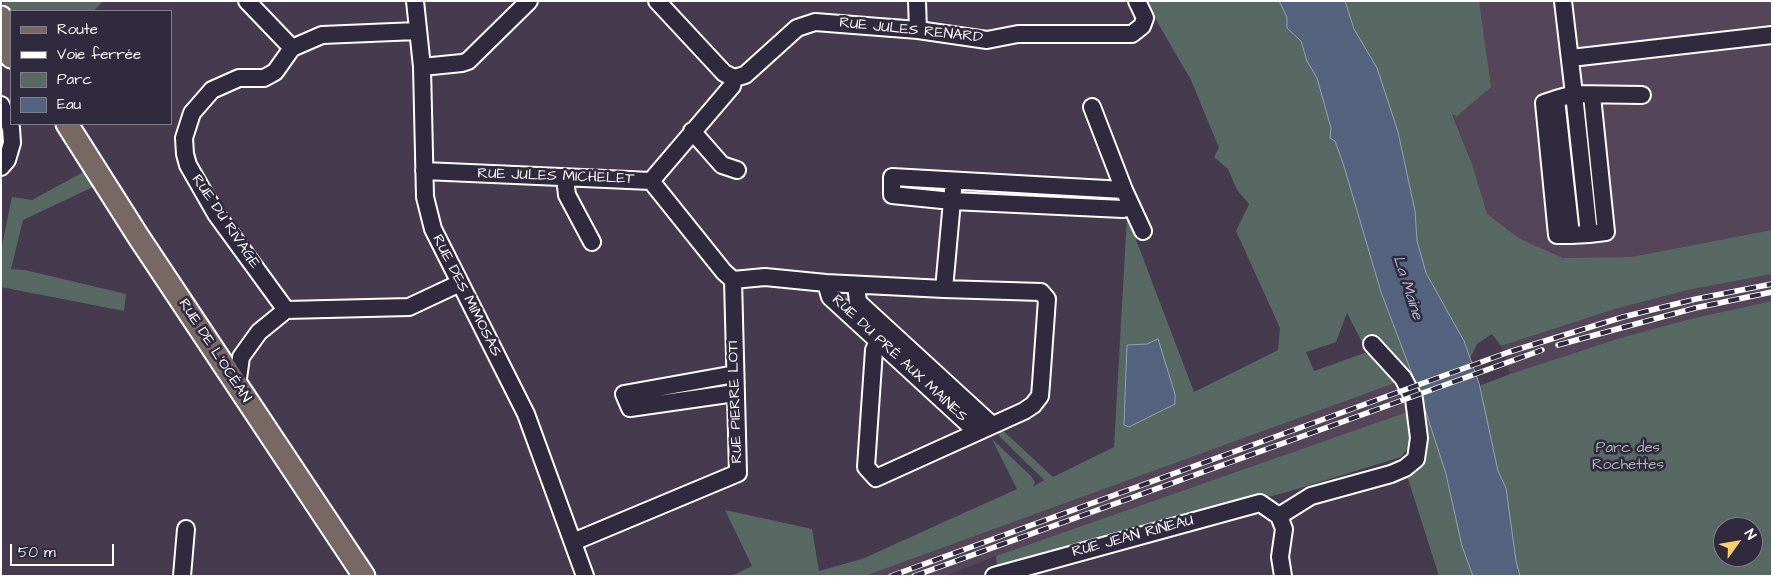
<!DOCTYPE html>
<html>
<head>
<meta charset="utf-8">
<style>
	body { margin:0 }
	#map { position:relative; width:1773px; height:577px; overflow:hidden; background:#453a4e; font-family:"Architects Daughter",sans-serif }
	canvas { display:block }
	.frame { position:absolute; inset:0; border:2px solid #fff; pointer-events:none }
	.legend { position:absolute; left:10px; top:10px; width:162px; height:115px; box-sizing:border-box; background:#2f2a3d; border:1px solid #827f8b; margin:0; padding:6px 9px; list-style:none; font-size:15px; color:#fff }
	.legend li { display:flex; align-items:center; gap:10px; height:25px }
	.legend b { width:25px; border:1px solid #827f8b }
	.north { position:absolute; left:1713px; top:517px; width:50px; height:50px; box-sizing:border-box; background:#2f2a3d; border:1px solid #827f8b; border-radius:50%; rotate:58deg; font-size:14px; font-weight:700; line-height:20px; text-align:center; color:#fff }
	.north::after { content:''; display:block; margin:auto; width:18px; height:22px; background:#ffd166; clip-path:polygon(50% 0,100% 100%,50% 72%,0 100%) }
	.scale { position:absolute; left:10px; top:544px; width:104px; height:22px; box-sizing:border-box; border:2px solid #fff; border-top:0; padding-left:6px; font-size:15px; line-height:18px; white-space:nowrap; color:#fff; -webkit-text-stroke:4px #2f2a3d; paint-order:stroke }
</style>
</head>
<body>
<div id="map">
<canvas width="1773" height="577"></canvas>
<div class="frame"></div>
<ul class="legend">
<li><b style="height:6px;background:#776864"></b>Route</li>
<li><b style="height:6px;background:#fff"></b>Voie ferrée</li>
<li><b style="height:14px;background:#576962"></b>Parc</li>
<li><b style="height:14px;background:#54637e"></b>Eau</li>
</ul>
<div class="north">N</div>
<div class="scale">50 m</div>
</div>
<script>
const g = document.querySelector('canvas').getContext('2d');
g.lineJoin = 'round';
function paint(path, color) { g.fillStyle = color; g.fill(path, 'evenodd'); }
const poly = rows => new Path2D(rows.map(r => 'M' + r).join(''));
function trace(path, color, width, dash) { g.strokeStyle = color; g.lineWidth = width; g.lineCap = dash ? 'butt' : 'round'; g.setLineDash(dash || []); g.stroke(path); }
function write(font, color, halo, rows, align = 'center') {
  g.font = font + ' "Architects Daughter",sans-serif'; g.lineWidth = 5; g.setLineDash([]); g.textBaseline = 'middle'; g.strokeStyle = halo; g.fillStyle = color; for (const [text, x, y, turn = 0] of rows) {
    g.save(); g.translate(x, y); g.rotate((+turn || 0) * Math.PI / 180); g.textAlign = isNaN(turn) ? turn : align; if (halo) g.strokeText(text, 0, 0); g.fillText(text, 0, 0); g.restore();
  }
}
const built = poly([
	[1409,1,1772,1,1772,251,1513,320,1472,164],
	[1772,274,1772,301,1694,318,1620,338,1510,374,1501,346,1615,309,1688,290],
	[1395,383,1410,411,996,556,946,576,865,576]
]);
const green = poly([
	[2,1,103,1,94,11,11,11,11,15],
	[1145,1,1479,1,1491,87,1457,116,1452,114,1472,164,1487,214,1520,239,1563,258,1632,257,1772,230,1772,274,1688,290,1615,309,1501,346,1492,334,1477,344,1451,397,1510,374,1620,338,1694,318,1772,301,1772,576,1439,576,1408,479,1412,443,1401,457,1287,492,997,566,996,556,1410,411,1395,383,865,576,732,576,752,566,725,510,812,529,819,571,862,559,1017,489,992,439,1031,476,1035,482,1033,487,1044,480,1000,437,997,430,1000,428,1053,477,1114,447,1127,216,1194,392,1278,350,1280,328,1236,231,1249,204,1237,190,1228,169,1214,157,1219,148,1191,80],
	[1347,313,1367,352,1314,371,1306,352,1336,342],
	[1723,527,1753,527,1753,557,1723,557],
	[87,170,95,186,23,220,11,269,25,270,126,294,124,311,1,287,1,250,12,197,32,200],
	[963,187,1119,195,1120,203,963,195]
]);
const water = poly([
	[1279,1,1345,1,1354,29,1377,68,1398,132,1415,211,1417,241,1426,273,1464,341,1479,383,1498,471,1506,488,1516,561,1520,576,1473,576,1462,546,1446,474,1423,403,1381,292,1343,163,1335,141,1330,138,1331,128,1317,78,1307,61,1301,41,1287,28,1287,17,1279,1],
	[1158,339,1175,394,1175,404,1129,427,1124,425,1127,345,1147,344,1158,339]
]);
const minor = poly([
	[247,1,292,48],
	[415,1,422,67,425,197,433,229,526,414,585,576],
	[657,1,724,73,734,78],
	[917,1,918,30],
	[1563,1,1574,94,1642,95],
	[417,31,322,35,292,48,275,72,264,78,239,78,212,90,192,113,184,138,185,154,188,165,216,214,286,310,409,307,458,284],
	[1571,58,1772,35],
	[422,67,462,63,468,61,529,1],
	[734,78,745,75,797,28,815,22,918,30,987,40,1018,34,1132,34,1142,26,1145,18,1137,1],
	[1556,99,1544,103,1557,235,1571,235],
	[1,105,11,128,12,143,7,160,1,167],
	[1092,107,1124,190,1143,231],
	[692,131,722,165,737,170],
	[424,171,651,181],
	[565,178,567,195,592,242],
	[651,181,732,86,734,78],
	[1124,190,892,177,892,195,952,201,1123,209,1132,207],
	[1589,234,1571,235,1556,99,1574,94,1589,234,1606,232,1592,96],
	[733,280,765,277,826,283,944,289,953,190],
	[826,283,830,297,977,432],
	[856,285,858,302,992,425],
	[878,341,874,350,866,467,876,478,1024,411,1033,405,1040,396,1041,384,1047,299,1041,292,944,289],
	[237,386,241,357,259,332,286,310],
	[735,393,630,408,624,394,735,374],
	[1279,516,1311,496,1391,474,1405,468,1416,459,1419,438,1414,399,1403,378,1372,344],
	[573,542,738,473,733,280,724,272,651,181],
	[182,576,186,529],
	[994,576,1260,503,1279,516,1284,529,1280,557,1283,576]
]);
const major = poly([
	[1,17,11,33],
	[1,41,11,57],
	[67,124,138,236,364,576]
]);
const rail = poly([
	[1558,345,1695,308,1772,292],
	[891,576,1509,352,1623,317,1696,299,1772,284],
	[914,576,1542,350]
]);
const streetNames = [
	["RUE JULES RENARD",911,31,6],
	["RUE JULES MICHELET",556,177,2],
	["RUE DU RIVAGE",225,222,56],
	["RUE DES MIMOSAS",466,296,63],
	["RUE DE L'OCÉAN",214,351,57],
	["RUE DU PRÉ AUX MAINES",899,359,43],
	["RUE PIERRE LOTI",736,402,-92],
	["RUE JEAN RINEAU",1133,537,-15]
];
const parkNames = [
	["Parc des",1628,449],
	["Rochettes",1628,466]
];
const waterNames = [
	["La Maine",1407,288,72]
];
paint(built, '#544559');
paint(green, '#576962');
paint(water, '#54637e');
trace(water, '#98a1b2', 1);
trace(minor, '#fff', 20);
trace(major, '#fff', 25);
trace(minor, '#2f2a3d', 16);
trace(major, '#776864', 21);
trace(rail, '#fff', 5.5);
trace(rail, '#2f2a3d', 4, [11]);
write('15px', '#fff', '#2f2a3d', streetNames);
write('15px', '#abb4b0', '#2f2a3d', parkNames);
write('italic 16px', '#b2b9c5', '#2f2a3d', waterNames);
</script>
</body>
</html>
